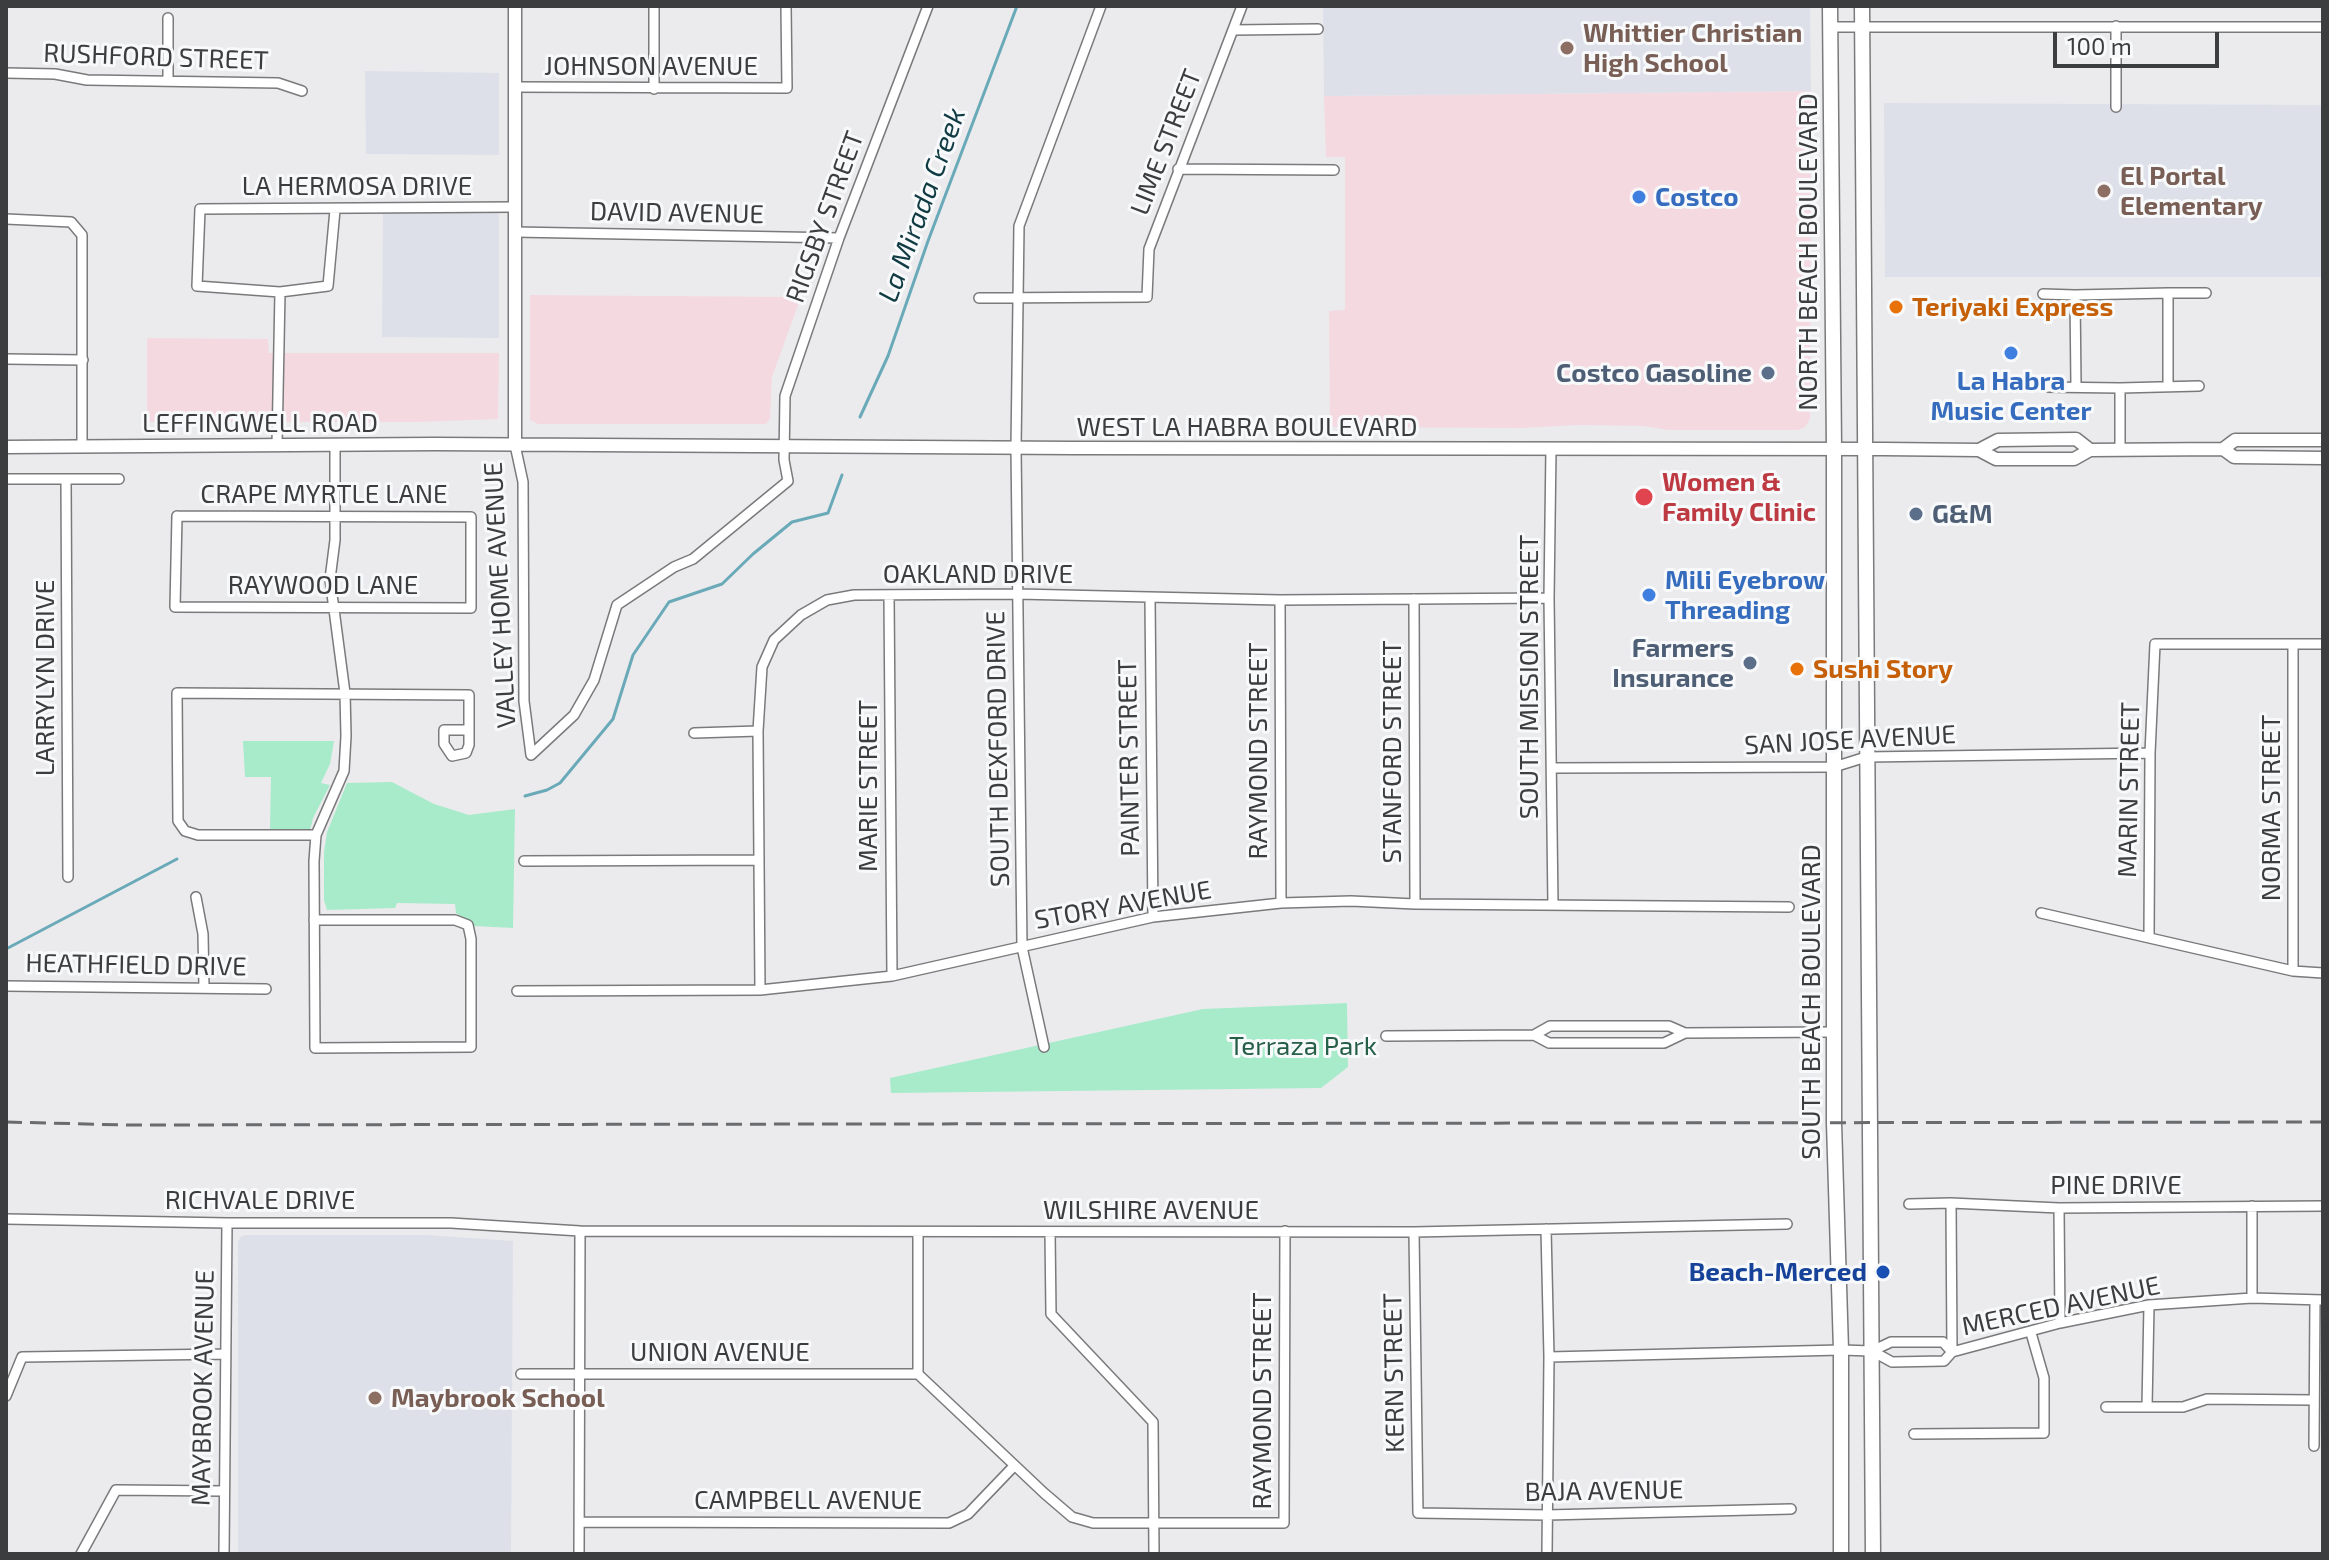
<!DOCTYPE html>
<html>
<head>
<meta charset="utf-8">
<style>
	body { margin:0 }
	#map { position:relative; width:2329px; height:1560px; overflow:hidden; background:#ebebee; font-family:"Exo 2",sans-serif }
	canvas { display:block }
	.frame { position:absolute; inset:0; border:8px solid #3c3d3e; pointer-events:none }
	.scale { position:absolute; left:2053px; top:32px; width:166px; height:36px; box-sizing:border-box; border:4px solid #3c3d3e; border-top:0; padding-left:10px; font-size:24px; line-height:28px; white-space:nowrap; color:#3c3d3e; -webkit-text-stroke:6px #f8f9fb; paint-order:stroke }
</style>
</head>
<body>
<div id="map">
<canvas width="2329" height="1560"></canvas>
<div class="frame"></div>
<div class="scale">100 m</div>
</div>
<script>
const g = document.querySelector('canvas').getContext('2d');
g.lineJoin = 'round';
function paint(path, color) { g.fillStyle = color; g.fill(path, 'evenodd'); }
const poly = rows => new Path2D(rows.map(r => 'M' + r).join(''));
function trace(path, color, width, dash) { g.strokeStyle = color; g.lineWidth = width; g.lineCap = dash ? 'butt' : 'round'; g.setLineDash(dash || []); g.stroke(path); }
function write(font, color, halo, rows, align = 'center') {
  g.font = font + ' "Exo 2",sans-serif'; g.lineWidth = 6; g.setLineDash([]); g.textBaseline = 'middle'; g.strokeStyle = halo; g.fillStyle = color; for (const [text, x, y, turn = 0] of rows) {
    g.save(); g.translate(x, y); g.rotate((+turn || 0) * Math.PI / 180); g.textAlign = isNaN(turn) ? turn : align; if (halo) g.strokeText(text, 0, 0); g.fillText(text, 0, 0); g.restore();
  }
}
const commercial = poly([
	[1811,91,1810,419,1805,427,1798,430,1668,430,1643,426,1578,425,1522,428,1330,427,1329,311,1345,310,1345,157,1326,157,1324,96],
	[530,295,801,297,772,377,770,419,766,424,538,424,530,420],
	[147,338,268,339,269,353,499,353,498,419,418,422,147,422]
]);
const built = poly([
	[1323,6,1810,6,1811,91,1324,96],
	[365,71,499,73,499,155,366,154],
	[1884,103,2323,105,2323,277,1885,277],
	[383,212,499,213,499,338,382,337],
	[245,1235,427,1235,513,1241,511,1554,238,1554,238,1243,240,1237]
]);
const green = poly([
	[243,741,334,741,330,764,321,783,330,785,313,818,310,830,270,829,271,777,245,777],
	[392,782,434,804,469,815,515,809,513,928,474,926,456,913,455,904,397,903,395,908,327,910,324,900,324,852,327,832,347,783],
	[1347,1003,1348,1067,1321,1088,891,1093,890,1078,1203,1009]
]);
const stream = poly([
	[860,417,888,356,928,241,1017,6],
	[525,796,547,790,560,783,613,719,633,655,669,602,722,584,753,554,792,522,828,513,842,475],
	[6,949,177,859]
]);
const street = poly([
	[654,6,654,89],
	[1830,27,2323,27],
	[1233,30,1318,29],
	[6,73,55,74,87,80,278,83,302,91],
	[168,81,168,18],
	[515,87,787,88,786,6],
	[2116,107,2116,26],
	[1178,169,1334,170],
	[335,210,328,286,280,292,197,286,200,209,515,207],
	[6,219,71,222,82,235,82,446],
	[515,232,839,238],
	[2168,293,2206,293],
	[2043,294,2075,295],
	[979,298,1147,297,1149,249,1242,6],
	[6,359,83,360],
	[2076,386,2075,295,2168,293,2168,386],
	[2045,387,2120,388],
	[277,445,280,292],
	[515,445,523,482,524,701,531,755,574,715,594,680,617,605,674,567,693,559,788,481,784,460,785,396,839,238,928,6],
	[1551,448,1549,598,1553,905],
	[2120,450,2120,388,2199,386],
	[6,479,119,479],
	[66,479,68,877],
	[177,516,471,517,471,608,175,607,177,516],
	[889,596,892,976],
	[1150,598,1153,917],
	[1414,599,1415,904],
	[1280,600,1281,903],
	[694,733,758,731],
	[1552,768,1834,767,1866,757,2150,753],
	[316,835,198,835,185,831,178,821,177,693,469,695,469,745,466,753,452,756,444,744,444,730,469,730],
	[524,861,758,860],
	[196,897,203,934,204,988],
	[2041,913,2293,971,2323,973],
	[314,920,455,920,468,925,471,939,471,1047,315,1048,314,861,316,835,344,771,346,736,345,693,330,579,335,540,335,445],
	[2149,937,2150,753,2155,644,2323,644],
	[2293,971,2293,645],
	[6,986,266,989],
	[760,990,758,731,762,667,774,640,801,615,827,600,854,595,1018,594,1280,600,1549,598],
	[517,991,760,990,892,976,1153,917,1281,903,1351,901,1415,904,1789,907],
	[1534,1035,1549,1043,1664,1043,1685,1033,1835,1032],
	[1386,1036,1534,1035,1550,1026,1669,1026,1685,1033],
	[1044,1047,1022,947,1016,448,1019,226,1101,6],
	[1951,1203,1952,1352],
	[1909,1204,1951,1203,2059,1208,2323,1206],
	[2252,1206,2252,1298],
	[2059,1208,2060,1323],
	[6,1219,227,1223,451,1223,580,1231,1414,1232,1787,1224],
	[1546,1229,1549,1357,1547,1554],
	[918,1232,918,1374],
	[1050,1232,1051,1314,1153,1422,1154,1554],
	[1414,1232,1418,1513,1547,1515,1791,1509],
	[1872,1351,1891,1342,1943,1342,1952,1352],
	[1549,1357,1841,1350,1872,1351,1892,1362,1944,1361,1952,1352,2060,1323,2149,1305,2252,1298,2323,1300],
	[521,1374,918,1374],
	[918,1374,1044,1493,1072,1517,1093,1523,1284,1523,1285,1231],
	[6,1396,22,1357,225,1354],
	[2106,1407,2183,1407,2207,1399,2313,1400],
	[2147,1407,2149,1305],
	[1914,1434,2044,1433,2044,1378,2031,1333],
	[2314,1446,2315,1300],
	[579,1522,949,1523,968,1514,1014,1466],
	[81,1554,116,1490,223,1491],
	[224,1554,227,1223],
	[579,1554,580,1231]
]);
const secondary = poly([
	[515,6,515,445],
	[6,447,435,444,1074,448,1883,449,1979,450,1996,459,2074,459,2090,450,2223,449,2235,440,2323,440],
	[2223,449,2234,457,2323,458],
	[1979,450,1998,440,2076,439,2090,450]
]);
const primary = poly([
	[1830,6,1834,449,1834,1123,1841,1350,1841,1554],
	[1862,6,1873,1554]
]);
const rail = poly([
	[6,1122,126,1125,2323,1122]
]);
const markers = [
	[1567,48,8,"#8d6e63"],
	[2104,191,8,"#8d6e63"],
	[1639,197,8,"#3f7fe0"],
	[1896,307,8,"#e8710a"],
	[2011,353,8,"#3f7fe0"],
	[1768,373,8,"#5c6f8a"],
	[1644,497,10,"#e0444e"],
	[1916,514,8,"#5c6f8a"],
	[1649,595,8,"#3f7fe0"],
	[1750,663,8,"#5c6f8a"],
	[1797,669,8,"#e8710a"],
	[1883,1272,8,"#1a4fb4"],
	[375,1398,8,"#8d6e63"]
];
const educationNames = [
	["Whittier Christian",1583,33],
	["High School",1583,63],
	["El Portal",2120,176],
	["Elementary",2120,206],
	["Maybrook School",391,1398]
];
const streetNames = [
	["RUSHFORD STREET",156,57,2],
	["JOHNSON AVENUE",651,66],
	["LIME STREET",1166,142,-69],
	["LA HERMOSA DRIVE",357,186],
	["DAVID AVENUE",677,213,1],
	["RIGSBY STREET",825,217,-70],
	["NORTH BEACH BOULEVARD",1808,252,-90],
	["LEFFINGWELL ROAD",260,423],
	["WEST LA HABRA BOULEVARD",1247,427],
	["CRAPE MYRTLE LANE",324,494],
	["OAKLAND DRIVE",978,574],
	["RAYWOOD LANE",323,585],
	["VALLEY HOME AVENUE",500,595,-93],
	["SOUTH MISSION STREET",1529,677,-90],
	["LARRYLYN DRIVE",45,678,-90],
	["SAN JOSE AVENUE",1850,740,-3],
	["SOUTH DEXFORD DRIVE",998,749,-91],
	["RAYMOND STREET",1258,751,-90],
	["STANFORD STREET",1392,752,-90],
	["PAINTER STREET",1129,758,-91],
	["MARIE STREET",868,786,-90],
	["MARIN STREET",2129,790,-89],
	["NORMA STREET",2271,808,-90],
	["STORY AVENUE",1123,905,-10],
	["HEATHFIELD DRIVE",136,965,1],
	["SOUTH BEACH BOULEVARD",1811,1002,-90],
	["PINE DRIVE",2116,1185],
	["RICHVALE DRIVE",260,1200],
	["WILSHIRE AVENUE",1151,1210],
	["MERCED AVENUE",2061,1306,-12],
	["UNION AVENUE",720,1352],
	["KERN STREET",1394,1373,-91],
	["MAYBROOK AVENUE",203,1388,-89],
	["RAYMOND STREET",1262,1401,-90],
	["BAJA AVENUE",1604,1491,-1],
	["CAMPBELL AVENUE",808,1500]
];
const shopNames = [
	["Costco",1655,197],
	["La Habra",2011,381,"center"],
	["Music Center",2011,411,"center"],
	["Mili Eyebrow",1665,580],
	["Threading",1665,610]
];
const foodNames = [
	["Teriyaki Express",1912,307],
	["Sushi Story",1813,669]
];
const serviceNames = [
	["Costco Gasoline",1752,373],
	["G&M",1932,514,"left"],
	["Farmers",1734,648],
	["Insurance",1734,678]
];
const healthNames = [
	["Women &",1662,482],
	["Family Clinic",1662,512]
];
const parkNames = [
	["Terraza Park",1303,1046]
];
const transitNames = [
	["Beach-Merced",1867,1272]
];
const waterNames = [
	["La Mirada Creek",922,205,-70]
];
paint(commercial, '#f4dae0');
paint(built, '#dde0e9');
paint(green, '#a8ebcb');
trace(stream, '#6aaab8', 3);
trace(street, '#7a7a7c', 12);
trace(secondary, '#7a7a7c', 15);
trace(primary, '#7a7a7c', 17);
trace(street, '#fff', 9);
trace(secondary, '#fff', 12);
trace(primary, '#fff', 14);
trace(rail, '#6a6b6d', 3, [16, 8]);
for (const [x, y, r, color] of markers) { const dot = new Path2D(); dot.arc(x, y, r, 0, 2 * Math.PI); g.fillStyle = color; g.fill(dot); trace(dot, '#f8f9fb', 3); }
write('bold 26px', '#785e54', '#f8f9fb', educationNames, 'left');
write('26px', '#3c3d3e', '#f8f9fb', streetNames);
write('bold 26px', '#366cbe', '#f8f9fb', shopNames, 'left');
write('bold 26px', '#c56008', '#f8f9fb', foodNames, 'left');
write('bold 26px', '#4e5e75', '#f8f9fb', serviceNames, 'right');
write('bold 26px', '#be3a42', '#f8f9fb', healthNames, 'left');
write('26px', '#255f47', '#f8f9fb', parkNames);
write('bold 26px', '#164399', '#f8f9fb', transitNames, 'right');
write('italic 28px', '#103b43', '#f8f9fb', waterNames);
</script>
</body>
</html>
